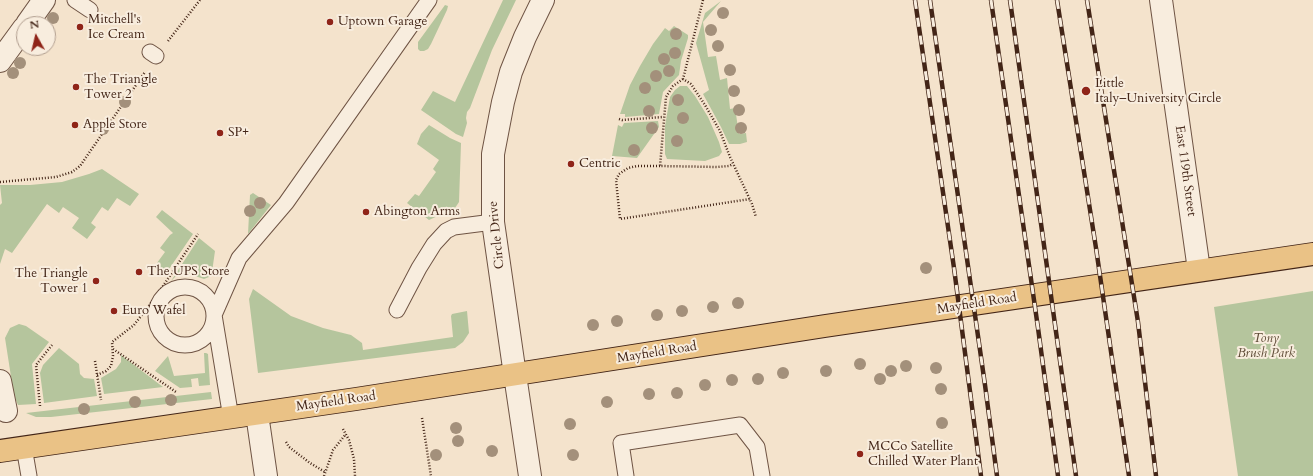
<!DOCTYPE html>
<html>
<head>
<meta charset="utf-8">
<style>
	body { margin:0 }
	#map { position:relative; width:1313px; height:476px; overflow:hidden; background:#f4e3cc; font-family:Cardo,serif }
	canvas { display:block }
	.north { position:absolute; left:16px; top:16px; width:40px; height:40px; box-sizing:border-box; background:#f8edde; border:1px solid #b09d8e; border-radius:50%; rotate:352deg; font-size:11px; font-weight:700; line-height:16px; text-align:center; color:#432517 }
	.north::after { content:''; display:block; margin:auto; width:14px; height:18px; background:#8f2418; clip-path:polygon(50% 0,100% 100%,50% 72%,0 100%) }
</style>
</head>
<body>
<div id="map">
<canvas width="1313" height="476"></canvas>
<div class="north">N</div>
</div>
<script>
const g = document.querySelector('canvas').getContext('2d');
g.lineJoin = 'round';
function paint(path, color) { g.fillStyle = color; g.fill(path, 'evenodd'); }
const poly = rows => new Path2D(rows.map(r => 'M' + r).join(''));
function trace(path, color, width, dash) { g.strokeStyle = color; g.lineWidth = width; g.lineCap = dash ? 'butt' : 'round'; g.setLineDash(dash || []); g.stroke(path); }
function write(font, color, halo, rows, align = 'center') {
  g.font = font + ' Cardo,serif'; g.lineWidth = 4; g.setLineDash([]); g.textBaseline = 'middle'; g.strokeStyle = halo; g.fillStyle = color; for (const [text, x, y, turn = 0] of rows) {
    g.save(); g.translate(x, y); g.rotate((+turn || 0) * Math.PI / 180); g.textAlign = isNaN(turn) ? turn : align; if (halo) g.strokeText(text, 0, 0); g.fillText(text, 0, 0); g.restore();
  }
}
const green = poly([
	[503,0,516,0,492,50,470,108,467,112,466,118,467,123,463,137,456,134,421,110,433,91,455,102],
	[721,1,703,22,708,57,716,56,720,80,727,78,730,109,735,108,739,134,746,133,747,142,740,144,729,144,721,127,703,94,709,90,696,43,705,13],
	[445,5,448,6,447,10,431,44,428,49,424,51,420,51,418,49,418,42],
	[674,26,688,35,688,38,681,61,679,75,663,92,659,114,625,117,625,114,620,114,630,85,640,66,653,44,665,28,669,31],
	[680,86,687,86,695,96,708,117,719,142,722,152,719,156,705,161,667,159,665,154,665,126,670,97,675,90],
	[658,121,659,127,637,158,612,156,618,125,622,127,624,123],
	[429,125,450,138,461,143,459,202,455,208,429,220,407,203,415,194,419,196,436,172,433,169,439,160,417,144,421,134],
	[102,169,139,194,130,206,117,198,108,211,102,207,91,223,96,227,87,239,72,228,79,218,63,207,59,213,47,204,12,253,5,249,0,264,0,205,2,203,0,185,30,185,62,182,89,174],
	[253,193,271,205,248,234,250,195],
	[162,210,193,234,165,275,154,267,165,252,160,248,170,235,173,233,156,217],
	[199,238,215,251,212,272,209,277,204,279,186,273,176,276,171,281],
	[253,289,291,316,323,328,351,335,362,343,363,350,453,337,451,316,452,314,467,311,469,333,463,342,455,348,258,373,249,299],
	[1313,291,1313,476,1238,476,1214,307],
	[19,324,26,326,49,342,32,364,36,404,18,405,14,396,5,338,10,328],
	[59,348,79,364,80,374,84,378,94,379,97,396,44,403,40,373,43,365],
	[204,353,206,353,208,354,210,385,199,386,198,378,191,379,192,387,180,388,155,371,168,356,174,376,205,373],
	[121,355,163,387,104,394,101,378,116,369,121,362],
	[211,392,212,399,51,417,36,417,26,413]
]);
const path = poly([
	[703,0,683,79,691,84,705,105,720,131,730,157,752,204,756,217],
	[168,41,200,0],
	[683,79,673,86,666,97,660,166,717,167,729,166,733,164],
	[619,119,622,120,663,117],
	[660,166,637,166,628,168,619,174,616,180,620,219,750,199],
	[0,182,56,177,72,172,80,166,145,72],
	[113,349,176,392],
	[95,361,101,400],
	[97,375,106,371,111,366,113,356,112,342,134,325,155,298,198,234],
	[40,406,36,365,52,345],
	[422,418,431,476],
	[343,429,349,440,354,459,355,476],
	[286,442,289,447,310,463,325,472],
	[324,476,333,450,346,434]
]);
const service = poly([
	[75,0,90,10],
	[150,52,156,56],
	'156 316a29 29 0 1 1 58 0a29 29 0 1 1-58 0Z',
	[397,310,419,268,434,244,446,231,454,227,493,222],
	[231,418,214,315,239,258,286,203,429,0],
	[24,447,29,476],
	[626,476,621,443,740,425,757,447,762,476]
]);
const pedestrian = poly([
	[27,24,44,0],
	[0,61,24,28],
	[0,381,6,411]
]);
const minor = poly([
	[1161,0,1199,270],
	[515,375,493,222,493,154,503,102,511,72,525,37,543,0],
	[257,414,266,476]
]);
const tertiary = poly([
	[515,375,530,476]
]);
const primary = poly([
	[0,451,356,399,825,326,1313,254]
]);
const rail = poly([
	[915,0,954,268,981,476],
	[930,0,985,385,997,476],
	[991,0,1038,328,1058,476],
	[1010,0,1076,476],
	[1057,0,1096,248,1129,476],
	[1087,0,1138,322,1156,476]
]);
const trees = [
	[723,13],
	[53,18],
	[711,30],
	[676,34],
	[718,46],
	[675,53],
	[664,59],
	[20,63],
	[730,70],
	[669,71],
	[13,73],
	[656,76],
	[645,88],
	[734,91],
	[678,100],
	[125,102],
	[739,110],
	[649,111],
	[683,118],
	[652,128],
	[741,128],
	[103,129],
	[677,141],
	[634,150],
	[260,203],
	[250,211],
	[926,268],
	[738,303],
	[713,307],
	[682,311],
	[657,315],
	[617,321],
	[593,325],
	[860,364],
	[906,366],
	[936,368],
	[826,371],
	[891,371],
	[783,373],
	[758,379],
	[880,379],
	[732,380],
	[705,385],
	[941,389],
	[677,393],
	[649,394],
	[171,400],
	[135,402],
	[607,402],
	[84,409],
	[942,423],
	[570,424],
	[456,428],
	[458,441],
	[492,451],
	[436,455],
	[573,455]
];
const markers = [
	[330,22,4,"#8f2418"],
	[80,27,4,"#8f2418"],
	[76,87,4,"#8f2418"],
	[1086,91,5,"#8f2418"],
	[75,125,4,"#8f2418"],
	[220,133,4,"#8f2418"],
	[571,164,4,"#8f2418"],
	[366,212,4,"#8f2418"],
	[139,272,4,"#8f2418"],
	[96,281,4,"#8f2418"],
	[114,311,4,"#8f2418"],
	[860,454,4,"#8f2418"]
];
const poiNames = [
	["Mitchell's",88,20],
	["Ice Cream",88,35],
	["Uptown Garage",338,22],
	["The Triangle",84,80],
	["Tower 2",84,95],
	["Little",1095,84],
	["Italy–University Circle",1095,99],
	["Apple Store",83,125],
	["SP+",228,133],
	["Centric",579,164],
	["Abington Arms",374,212],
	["The UPS Store",147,272],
	["The Triangle",88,274,"right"],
	["Tower 1",88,289,"right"],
	["Euro Wafel",122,311],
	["MCCo Satellite",868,447],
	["Chilled Water Plant",868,462]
];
const streetNames = [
	["East 119th Street",1185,171,82],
	["Circle Drive",497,235,-96],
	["Mayfield Road",977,304,-9],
	["Mayfield Road",657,353,-9],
	["Mayfield Road",336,402,-8]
];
const parkNames = [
	["Tony",1266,339],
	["Brush Park",1266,354]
];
paint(green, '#b5c59d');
trace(service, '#6f5444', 17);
trace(pedestrian, '#6f5444', 24);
trace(minor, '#6f5444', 24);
trace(tertiary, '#6f5444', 24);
trace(primary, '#432517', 24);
trace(path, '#432517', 2.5, [1, 2]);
trace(service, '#f8edde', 15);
trace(pedestrian, '#f8edde', 22);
trace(minor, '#f8edde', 22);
trace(tertiary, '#f8edde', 22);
trace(primary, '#eac286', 22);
trace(rail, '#432517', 4.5);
trace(rail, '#f8edde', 3, [9]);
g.fillStyle = '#a3907b';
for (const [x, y] of trees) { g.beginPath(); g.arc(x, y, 6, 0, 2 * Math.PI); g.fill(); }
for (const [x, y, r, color] of markers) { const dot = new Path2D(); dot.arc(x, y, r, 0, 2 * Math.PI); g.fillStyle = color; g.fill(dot); trace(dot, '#f8edde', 1.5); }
write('13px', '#432517', '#f8edde', poiNames, 'left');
write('13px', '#432517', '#f8edde', streetNames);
write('italic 13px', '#604d38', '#f8edde', parkNames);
</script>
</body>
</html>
